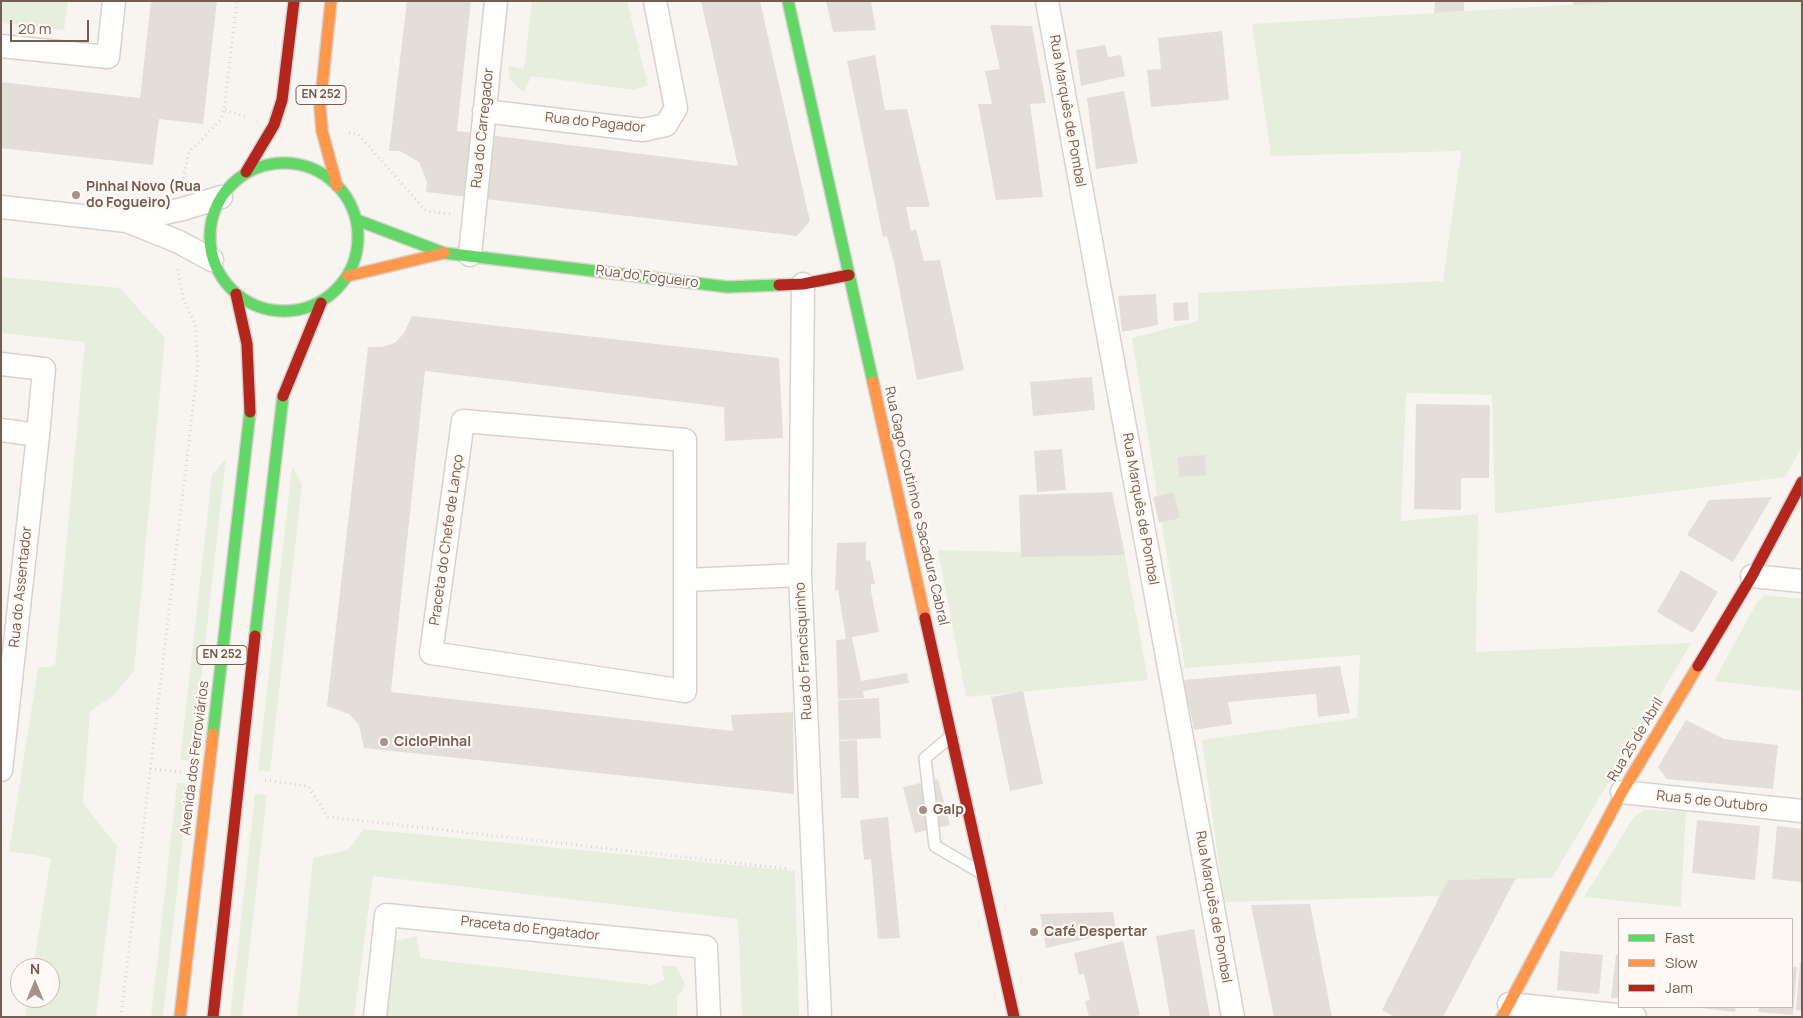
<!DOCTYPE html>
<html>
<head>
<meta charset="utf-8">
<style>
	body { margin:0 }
	#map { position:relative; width:1803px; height:1018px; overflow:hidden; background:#f8f5f1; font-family:Manrope,sans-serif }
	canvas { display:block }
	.frame { position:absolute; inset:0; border:2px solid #755c52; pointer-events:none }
	.legend { position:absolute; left:1618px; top:918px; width:175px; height:90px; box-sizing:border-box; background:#fef9f4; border:1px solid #c7bab3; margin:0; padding:6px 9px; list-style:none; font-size:15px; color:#755c52 }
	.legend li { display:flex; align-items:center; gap:10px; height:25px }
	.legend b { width:25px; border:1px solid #c7bab3 }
	.north { position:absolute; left:10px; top:958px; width:50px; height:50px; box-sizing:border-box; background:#fef9f4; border:1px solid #c7bab3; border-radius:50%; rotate:0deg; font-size:14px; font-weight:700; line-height:20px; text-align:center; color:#755c52 }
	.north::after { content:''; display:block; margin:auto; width:18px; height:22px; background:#a3928a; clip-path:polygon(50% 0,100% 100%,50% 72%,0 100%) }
	.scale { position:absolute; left:10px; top:20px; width:79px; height:22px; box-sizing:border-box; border:2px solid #755c52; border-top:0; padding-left:6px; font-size:15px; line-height:18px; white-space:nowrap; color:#755c52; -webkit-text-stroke:4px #fef9f4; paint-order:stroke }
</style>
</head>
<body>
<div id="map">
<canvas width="1803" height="1018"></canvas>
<div class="frame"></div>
<ul class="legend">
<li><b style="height:6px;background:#63d668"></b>Fast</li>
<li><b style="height:6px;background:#ff974d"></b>Slow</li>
<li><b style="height:6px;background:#b3261e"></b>Jam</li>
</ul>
<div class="north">N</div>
<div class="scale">20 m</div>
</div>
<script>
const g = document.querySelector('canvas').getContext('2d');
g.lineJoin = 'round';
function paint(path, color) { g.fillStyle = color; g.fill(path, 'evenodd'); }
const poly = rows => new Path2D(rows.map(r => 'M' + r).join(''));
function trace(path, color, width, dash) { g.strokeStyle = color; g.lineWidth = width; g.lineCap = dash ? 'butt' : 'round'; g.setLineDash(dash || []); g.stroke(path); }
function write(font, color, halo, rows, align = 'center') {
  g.font = font + ' Manrope,sans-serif'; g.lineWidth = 4.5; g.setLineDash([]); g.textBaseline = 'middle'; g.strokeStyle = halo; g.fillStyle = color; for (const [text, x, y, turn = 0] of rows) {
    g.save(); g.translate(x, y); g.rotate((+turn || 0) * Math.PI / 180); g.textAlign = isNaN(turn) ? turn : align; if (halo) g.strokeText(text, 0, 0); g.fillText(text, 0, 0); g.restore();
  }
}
const green = poly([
	[1,1,68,1,64,30,1,23],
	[532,1,627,1,648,85,634,90,531,76,525,91,520,90,510,79,508,66,524,69],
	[1633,1,1802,1,1802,447,1785,477,1495,514,1492,395,1406,393,1401,521,1478,514,1476,652,1691,643,1552,878,1448,880,1440,896,1224,902,1202,740,1357,718,1360,655,1185,668,1132,338,1198,321,1198,293,1443,281,1461,151,1271,156,1252,24],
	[1,277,120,288,165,338,134,671,112,697,90,711,83,803,117,846,96,1017,25,1016,28,998,50,998,50,968,33,968,51,858,9,851,38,668,55,666,85,342,1,333],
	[226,459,192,761,180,760,212,475],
	[292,467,302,484,270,772,258,770],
	[938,550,1125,555,1148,680,966,697],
	[1765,595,1802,599,1802,691,1714,681,1757,602],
	[177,783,189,784,163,1017,151,1017],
	[255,794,267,795,242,1017,230,1017],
	[1644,810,1686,811,1681,907,1584,897,1634,817],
	[364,829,795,871,799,1017,742,1017,738,919,373,876,354,1017,297,1017,313,858,348,850],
	[417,936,420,958,651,985,664,980,662,966,676,966,685,984,682,992,677,996,677,1017,386,1017,395,941]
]);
const building = poly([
	[151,1,217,1,203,124,159,119,153,165,1,148,1,82,140,98],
	[407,1,471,1,457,131,738,166,701,1,760,1,810,221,797,236,426,192,427,182,419,162,400,151,389,151],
	[826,1,871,1,876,30,833,32],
	[1435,1,1464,1,1464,11,1434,13],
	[1573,1,1609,1,1609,3,1573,5],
	[990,25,1032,26,1046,103,1030,104,1043,197,996,200,978,104,992,104,985,71,1000,69],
	[1222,31,1229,100,1151,107,1147,70,1161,69,1158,38],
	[1105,45,1108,57,1121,55,1125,76,1081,86,1076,50],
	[875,55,885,110,907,109,930,207,906,207,911,231,916,229,924,261,940,260,964,370,917,380,894,262,887,236,883,237,847,61],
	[1124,91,1138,163,1096,169,1087,98],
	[1156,294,1158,325,1122,332,1118,296],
	[1188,302,1189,320,1174,321,1173,303],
	[412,316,779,358,783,438,725,441,724,407,425,371,391,692,733,731,731,715,793,712,794,794,364,748,359,725,349,714,327,706,368,347,381,347,395,343,404,333],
	[1092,377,1095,410,1033,416,1030,382],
	[1416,404,1490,405,1489,478,1461,478,1461,510,1414,509],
	[1062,449,1066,490,1037,492,1034,451],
	[1205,455,1206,475,1179,477,1178,457],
	[1112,492,1125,555,1021,557,1019,495],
	[1174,492,1180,518,1159,523,1153,497],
	[1772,497,1733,562,1687,535,1709,500],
	[866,542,866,561,870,560,875,584,871,584,871,591,879,632,852,637,861,681,907,673,909,683,863,691,864,698,838,699,836,640,846,639,838,590,835,591,837,543],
	[1681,570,1718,592,1693,633,1657,612],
	[1340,666,1350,713,1318,717,1316,694,1228,702,1232,724,1194,730,1189,705,1187,706,1184,680],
	[1023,691,1043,784,1010,791,991,697],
	[879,698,881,738,839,740,838,700],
	[1686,720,1724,739,1778,745,1773,789,1667,779,1658,767],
	[857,740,859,798,841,798,839,741],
	[938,779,950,825,915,833,903,787],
	[888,817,900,938,878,939,871,859,864,860,860,820],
	[1697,820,1760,826,1755,880,1692,873],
	[1777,826,1802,829,1802,882,1772,879],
	[1516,878,1443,1017,1395,1017,1382,1010,1448,880],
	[1310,904,1332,1017,1274,1017,1251,905],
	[1113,912,1116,932,1046,948,1040,914],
	[1194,929,1210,1017,1170,1017,1156,936],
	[1123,941,1140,1015,1131,1017,1089,1017,1085,1001,1090,1000,1084,974,1079,975,1074,953],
	[1560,951,1603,955,1599,994,1557,990],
	[1616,955,1619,955,1619,998,1611,998],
	[1800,962,1802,962,1802,1010,1796,1010],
	[1792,967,1797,967,1793,1015,1758,1012,1759,1007,1792,1007],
	[1692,1007,1736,1007,1735,1012]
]);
const path = poly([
	[225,110,247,117],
	[349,133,358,134,426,211,451,214],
	[182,183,189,152,221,120,224,110,237,1],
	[150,769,181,772],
	[265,780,308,786,328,817,790,869],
	[121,1017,198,365,195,324,183,298,178,269]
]);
const lane = poly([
	[950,737,925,758,935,846,978,871]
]);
const street = poly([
	[1047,1,1233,1017],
	[1,46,108,57,114,1],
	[484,111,643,130,666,125,676,108,655,1],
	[1,207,127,221,179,242,212,260],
	[127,221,183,209,221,197],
	[470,255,496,1],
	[803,284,800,575,820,1017],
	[1,364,44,369,38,435,1,430],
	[463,421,685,440,685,691,431,653,463,421],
	[1752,576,1802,581],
	[685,580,800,575],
	[1,770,38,435],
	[1622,792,1802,811],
	[1509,1004,1635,1017],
	[375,1017,386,915,706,947,709,1017]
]);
const fast = poly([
	[788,1,873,382],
	'210 237a74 74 0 1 1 148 0a74 74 0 1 1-148 0Z',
	[357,220,444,253,728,287,779,285],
	[255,636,283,396],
	[213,734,250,412]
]);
const slow = poly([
	[331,1,320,107,322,131,337,186],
	[348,276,444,253],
	[873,382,925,618],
	[180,1017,213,734],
	[1502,1017,1622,792,1698,666]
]);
const jam = poly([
	[246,172,274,125,282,100,294,1],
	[779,285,803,284,849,275],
	[236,294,247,344,250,412],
	[283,396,321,303],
	[925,618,1014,1017],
	[1698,666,1752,576,1802,482],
	[213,1017,255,636]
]);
const markers = [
	[76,195,5,"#a3928a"],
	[384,742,5,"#a3928a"],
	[923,810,5,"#a3928a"],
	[1034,932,5,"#a3928a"]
];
const shields = [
	[321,95,50],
	[222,655,50]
];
const shieldNames = [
	["EN 252",321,95],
	["EN 252",222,655]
];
const streetNames = [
	["Rua Marquês de Pombal",1067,111,80],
	["Rua do Pagador",595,123,6],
	["Rua do Carregador",483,128,-84],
	["Rua do Fogueiro",647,277,7],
	["Rua Gago Coutinho e Sacadura Cabral",916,506,77],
	["Rua Marquês de Pombal",1140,509,80],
	["Praceta do Chefe de Lanço",447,540,-82],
	["Rua do Assentador",21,587,-84],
	["Rua do Francisquinho",804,651,-93],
	["Rua 25 de Abril",1636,740,-59],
	["Avenida dos Ferroviários",195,758,-83],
	["Rua 5 de Outubro",1712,802,6],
	["Rua Marquês de Pombal",1213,907,80],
	["Praceta do Engatador",530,929,6]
];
const poiNames = [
	["Pinhal Novo (Rua",86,187],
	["do Fogueiro)",86,203],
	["CicloPinhal",394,742],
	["Galp",933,810],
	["Café Despertar",1044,932]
];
paint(green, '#e7eedd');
paint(building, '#e4ded8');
trace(lane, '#d8d2cf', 14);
trace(street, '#d8d2cf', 25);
trace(fast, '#d8d2cd', 14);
trace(slow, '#d8d2cd', 14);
trace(jam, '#d8d2cd', 14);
trace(path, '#dad5d0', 3, [1, 4]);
trace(lane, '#fefefd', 11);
trace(street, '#fefefd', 22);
trace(fast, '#63d668', 11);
trace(slow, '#ff974d', 11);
trace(jam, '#b3261e', 11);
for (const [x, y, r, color] of markers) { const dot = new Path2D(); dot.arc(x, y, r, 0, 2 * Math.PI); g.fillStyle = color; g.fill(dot); trace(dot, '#fef9f4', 2); }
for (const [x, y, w] of shields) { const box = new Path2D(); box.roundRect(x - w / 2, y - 9.5, w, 19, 4); g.fillStyle = '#fef9f4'; g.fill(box); trace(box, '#755c52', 1); }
write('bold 12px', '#755c52', null, shieldNames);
write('14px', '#755c52', '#fef9f4', streetNames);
write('bold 14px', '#755c52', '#fef9f4', poiNames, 'left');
</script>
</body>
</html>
